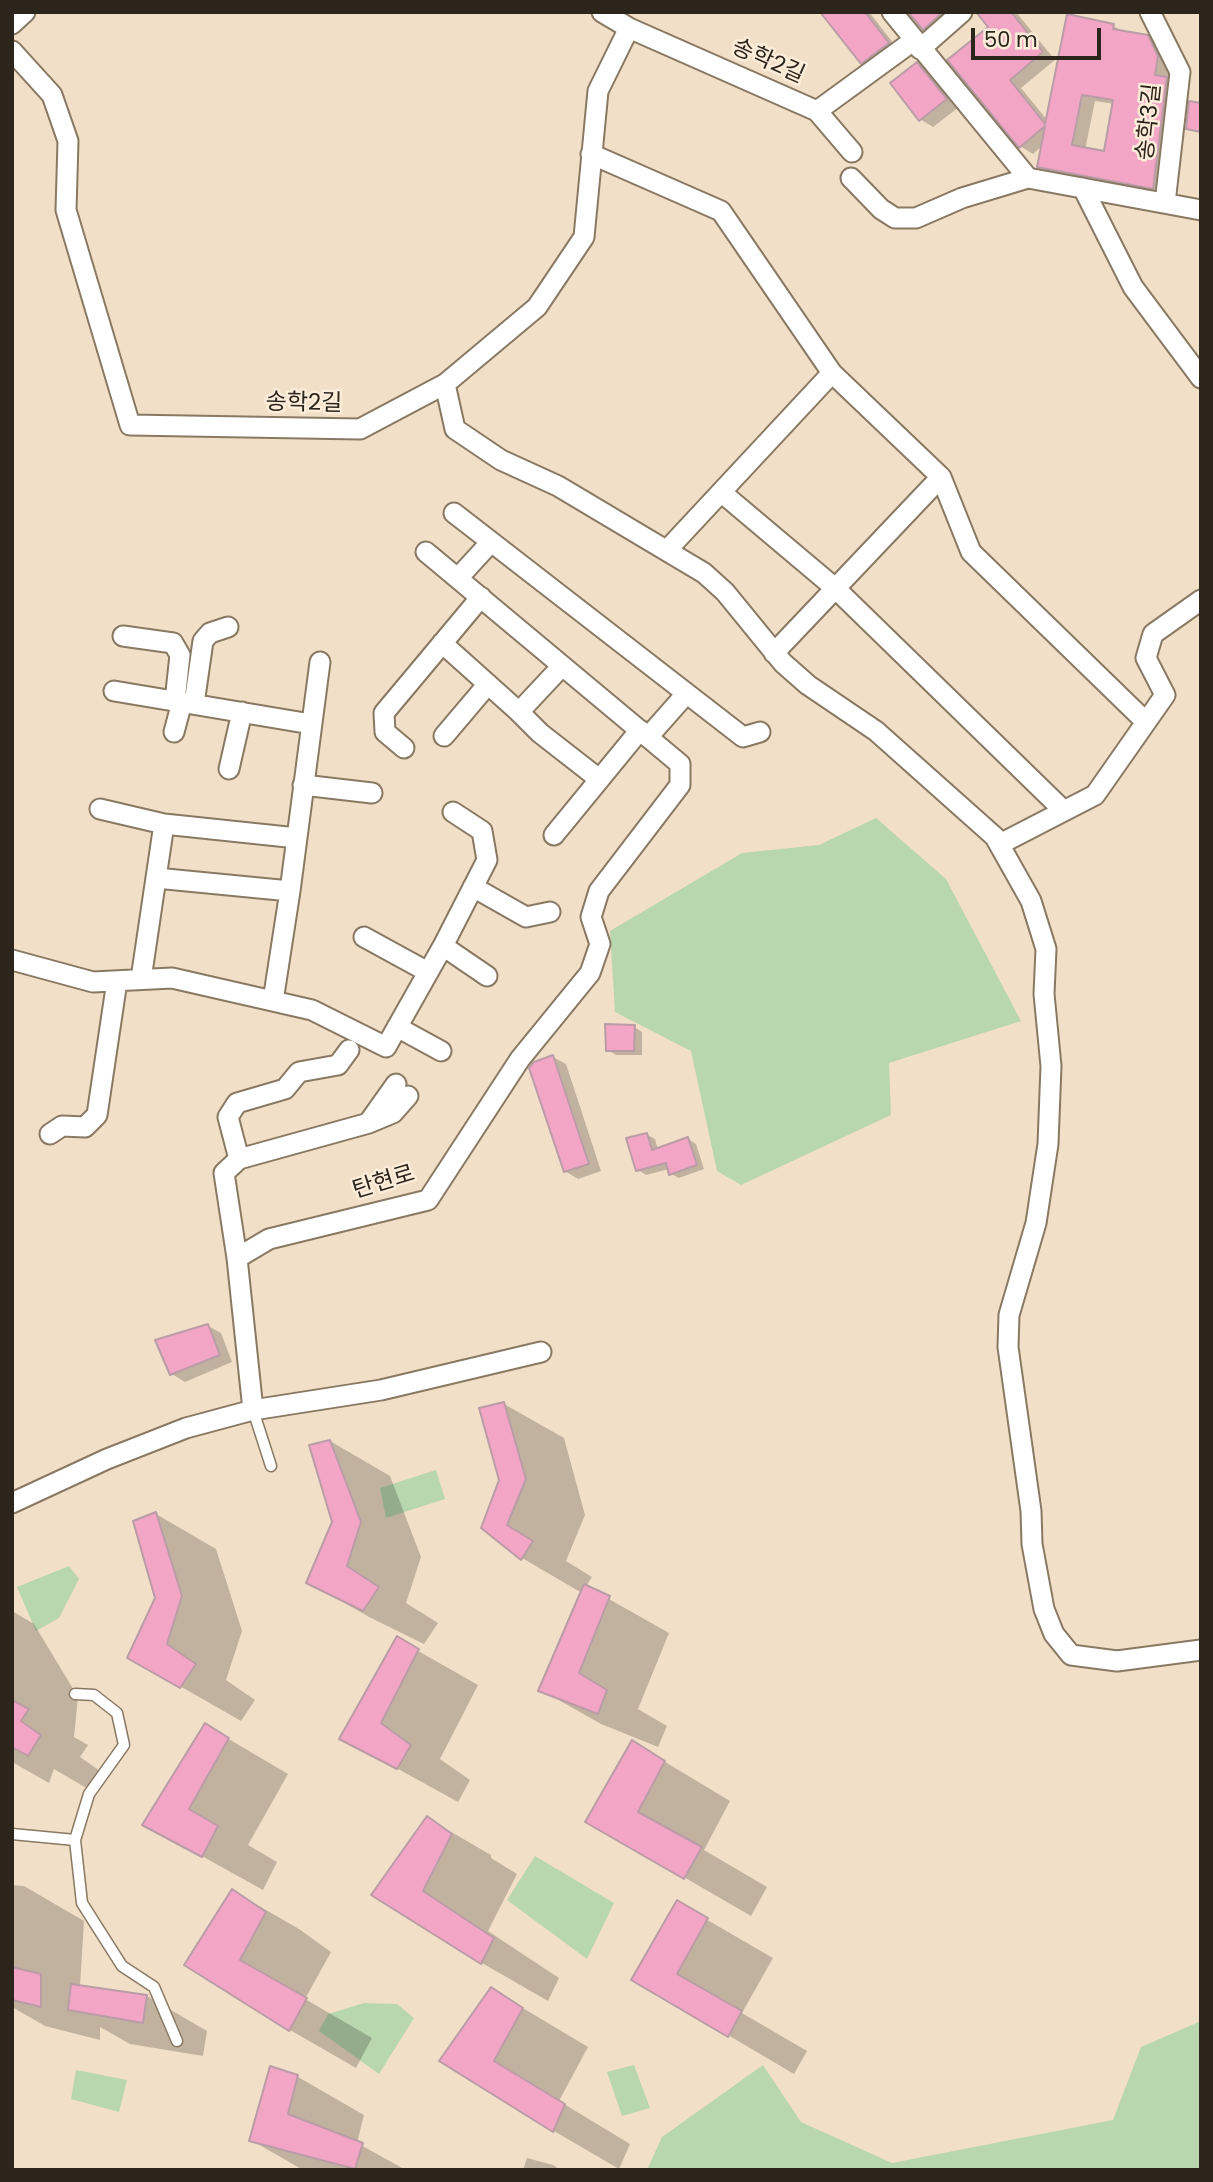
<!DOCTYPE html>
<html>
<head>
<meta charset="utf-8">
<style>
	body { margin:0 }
	#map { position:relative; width:1213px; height:2182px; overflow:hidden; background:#f2dfc7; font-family:Poppins,sans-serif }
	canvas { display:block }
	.frame { position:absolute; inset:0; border:14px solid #2c251c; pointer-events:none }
	.scale { position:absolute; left:971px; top:28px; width:130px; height:32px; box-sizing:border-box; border:4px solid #2c251c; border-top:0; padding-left:9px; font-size:21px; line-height:24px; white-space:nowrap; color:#2c251c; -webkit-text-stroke:5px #fcedda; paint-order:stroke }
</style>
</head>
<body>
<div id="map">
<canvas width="1213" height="2182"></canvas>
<div class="frame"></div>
<div class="scale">50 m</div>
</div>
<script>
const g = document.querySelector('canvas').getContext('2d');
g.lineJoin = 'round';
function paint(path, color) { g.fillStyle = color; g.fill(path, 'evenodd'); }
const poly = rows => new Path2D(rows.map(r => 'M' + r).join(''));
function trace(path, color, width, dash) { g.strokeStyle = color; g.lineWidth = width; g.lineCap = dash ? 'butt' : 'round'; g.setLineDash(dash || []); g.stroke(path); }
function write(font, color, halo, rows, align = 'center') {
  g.font = font + ' Poppins,"Noto Sans KR",sans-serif'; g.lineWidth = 5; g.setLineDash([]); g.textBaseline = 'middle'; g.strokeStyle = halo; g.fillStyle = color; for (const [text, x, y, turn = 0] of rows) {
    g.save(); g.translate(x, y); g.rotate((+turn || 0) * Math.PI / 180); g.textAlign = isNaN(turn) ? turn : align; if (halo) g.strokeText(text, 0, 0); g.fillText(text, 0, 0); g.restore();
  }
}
const green = poly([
	[876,818,946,879,1021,1021,889,1063,891,1115,741,1185,717,1171,691,1051,615,1012,610,931,742,853,819,845],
	[436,1470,445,1499,386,1518,380,1488],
	[69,1566,79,1579,59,1618,36,1631,17,1587],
	[535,1856,614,1903,587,1959,507,1900],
	[364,2003,397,2004,414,2018,379,2074,319,2031,328,2014],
	[1201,2021,1201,2170,647,2170,662,2137,763,2065,801,2122,892,2163,1113,2120,1141,2047],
	[634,2065,650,2108,622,2116,607,2072],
	[76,2070,127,2080,119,2112,71,2099]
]);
const shadow = poly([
	[824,12,869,12,898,49,872,68,862,62],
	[909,12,964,12,937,36,924,29],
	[983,12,1016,12,1055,60,1021,88,1048,121,1113,26,1126,33,1147,37,1161,45,1171,64,1168,80,1179,86,1166,195,1052,174,1039,166,1043,145,1033,154,1020,146,991,27],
	[1095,101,1114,104,1105,153,1085,150],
	[917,64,930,71,959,107,933,127,920,119],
	[634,1027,642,1032,642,1055,616,1055,608,1050],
	[553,1057,566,1064,601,1171,578,1179,565,1171],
	[646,1134,655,1139,658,1150,688,1139,696,1144,704,1169,679,1178,671,1174,669,1169,646,1175,638,1170],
	[208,1326,221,1333,232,1362,185,1382,172,1374],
	[504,1404,564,1438,585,1515,566,1561,592,1577,586,1586,669,1633,638,1709,667,1726,658,1747,601,1724,541,1690,582,1593,522,1558,483,1528,501,1480],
	[330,1441,390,1476,421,1557,406,1603,438,1623,424,1644,369,1617,309,1582,334,1522],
	[156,1514,216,1549,242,1631,226,1680,255,1700,241,1721,129,1657,157,1599],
	[12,1611,34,1624,78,1697,74,1737,88,1745,80,1757,100,1771,88,1789,54,1769,49,1783,12,1762],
	[397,1639,478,1685,440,1759,470,1780,458,1802,342,1738],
	[205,1725,288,1774,248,1845,277,1862,263,1890,144,1824],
	[632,1742,730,1801,704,1850,767,1887,751,1916,587,1821],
	[427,1818,491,1855,491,1858,517,1874,488,1931,559,1978,548,2001,482,1963,373,1894],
	[12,1885,24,1886,84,1921,80,1987,147,1996,207,2031,203,2056,130,2044,100,2027,100,2040,45,2026,12,2007],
	[233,1891,299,1929,331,1952,305,1999,372,2038,356,2068,290,2030,187,1964],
	[678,1903,773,1958,742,2013,807,2051,794,2074,633,1979],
	[491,1989,588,2047,559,2101,630,2144,619,2169,554,2131,441,2060],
	[271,2069,298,2077,364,2115,357,2143,406,2170,303,2170,251,2140],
	[527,2158,553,2165,561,2170,523,2170]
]);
const building = poly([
	[820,12,865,12,889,43,861,64,820,12],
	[908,12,943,12,923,30,908,12],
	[976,12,1011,12,1043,52,1010,80,1045,124,1067,14,1114,24,1113,29,1148,35,1158,56,1155,75,1167,77,1153,189,1037,167,1045,126,1019,148,947,60,988,27,976,12],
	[1082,95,1113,100,1104,151,1072,145,1082,95],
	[917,62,947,99,919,121,890,83,917,62],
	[1189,101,1201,103,1201,132,1186,129,1189,101],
	[605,1024,635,1025,634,1051,606,1051,605,1024],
	[553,1055,589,1164,564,1172,529,1068,534,1062,553,1055],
	[647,1133,652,1150,688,1137,697,1165,669,1175,666,1163,636,1171,626,1138,647,1133],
	[208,1324,220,1355,170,1375,155,1340,208,1324],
	[504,1402,526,1479,507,1525,533,1541,521,1560,481,1528,499,1480,479,1408,504,1402],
	[330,1440,361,1522,347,1566,379,1587,363,1611,306,1583,332,1522,309,1445,330,1440],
	[156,1512,182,1596,167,1644,196,1664,180,1688,127,1658,155,1598,133,1521,156,1512],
	[584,1584,610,1596,579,1673,607,1690,598,1714,538,1691,584,1584],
	[397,1636,419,1649,381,1723,411,1745,397,1769,339,1739,397,1636],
	[12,1700,29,1709,21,1721,41,1735,28,1756,12,1747,12,1700],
	[205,1723,229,1738,189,1809,218,1826,202,1857,142,1825,205,1723],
	[632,1740,665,1761,638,1812,702,1847,684,1879,585,1822,632,1740],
	[427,1816,452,1834,423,1891,494,1938,481,1964,371,1895,427,1816],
	[232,1889,266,1912,240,1960,307,1998,289,2031,184,1965,232,1889],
	[677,1900,708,1918,677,1974,742,2011,728,2037,631,1980,677,1900],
	[12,1967,41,1974,41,2007,12,2000,12,1967],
	[71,1984,147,1995,143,2023,68,2010,71,1984],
	[491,1987,523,2008,494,2061,565,2104,553,2132,439,2061,491,1987],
	[270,2066,298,2075,288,2114,363,2143,355,2169,249,2141,270,2066]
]);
const lane = poly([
	[253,1410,271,1466],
	[75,1694,94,1695,117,1713,124,1745,89,1794,75,1840,82,1903,122,1966,154,1987,177,2041],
	[12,1834,75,1840]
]);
const street = poly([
	[602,12,629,28,817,111,913,41],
	[892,12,1028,178,1201,210],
	[1150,12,1180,72,1165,203],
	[12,24,25,12],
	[920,49,962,12],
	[12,51,52,95,68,141,66,210,130,425,360,429,445,384,537,307,584,237,598,91,629,28],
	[817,111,852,152],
	[591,154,721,211,832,373,941,477,971,552,1146,722],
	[851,178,881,209,895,218,916,218,962,198,1028,178],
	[1083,188,1133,287,1201,378],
	[445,384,455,429,501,460,558,486,704,573,725,592,783,663,808,685,876,731,995,837,1031,901,1046,949,1044,994,1051,1066,1048,1144,1036,1223,1009,1315,1008,1347,1031,1511,1032,1544,1044,1609,1054,1634,1071,1655,1117,1661,1201,1650],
	[721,492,835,588,1064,811],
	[454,513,743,737,760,732],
	[668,549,832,373],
	[458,578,491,542],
	[123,636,173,643,180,655,175,701],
	[442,643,519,712,562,666],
	[774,653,941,477],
	[114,691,311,724],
	[194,704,203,641,210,633,228,627],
	[516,709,540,733,599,779],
	[174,732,182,702],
	[444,736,488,684],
	[648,737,686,694],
	[404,748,385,732,384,713,481,597],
	[229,769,242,712],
	[303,785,372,793],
	[100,809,164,824],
	[554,835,640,730],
	[1000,844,1095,795,1165,695,1146,658,1153,634,1201,600],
	[156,878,290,891],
	[473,887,526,917,550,912],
	[364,937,428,972],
	[443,946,487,976],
	[12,960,93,982,172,978,312,1010,386,1047,443,946,487,860,482,831,453,812],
	[141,979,164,824,297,838],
	[273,1001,290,891,320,662],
	[397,1027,441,1051],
	[369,1122,396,1084],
	[50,1134,62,1126,85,1127,97,1115,117,981],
	[239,1159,228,1117,237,1103,285,1089,299,1072,338,1065,349,1050],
	[237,1258,224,1173,239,1159,369,1123,393,1113,408,1096],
	[253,1410,237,1258,269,1239,428,1200,520,1059,590,973,600,944,591,917,599,891,680,785,680,764,426,552],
	[12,1503,107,1459,186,1428,253,1410,381,1390,541,1352]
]);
const streetNames = [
	["송학2길",768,62,24],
	["송학3길",1150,122,-84],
	["송학2길",304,404,1],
	["탄현로",384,1183,-17]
];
paint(green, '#b9d7ae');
paint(shadow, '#0003');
paint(building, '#f2a5c5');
trace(building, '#ba9ca7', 2);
trace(lane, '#897963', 13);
trace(street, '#897963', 23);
trace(lane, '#fff', 10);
trace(street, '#fff', 19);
write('23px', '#2c251c', '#fcedda', streetNames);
</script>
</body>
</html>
